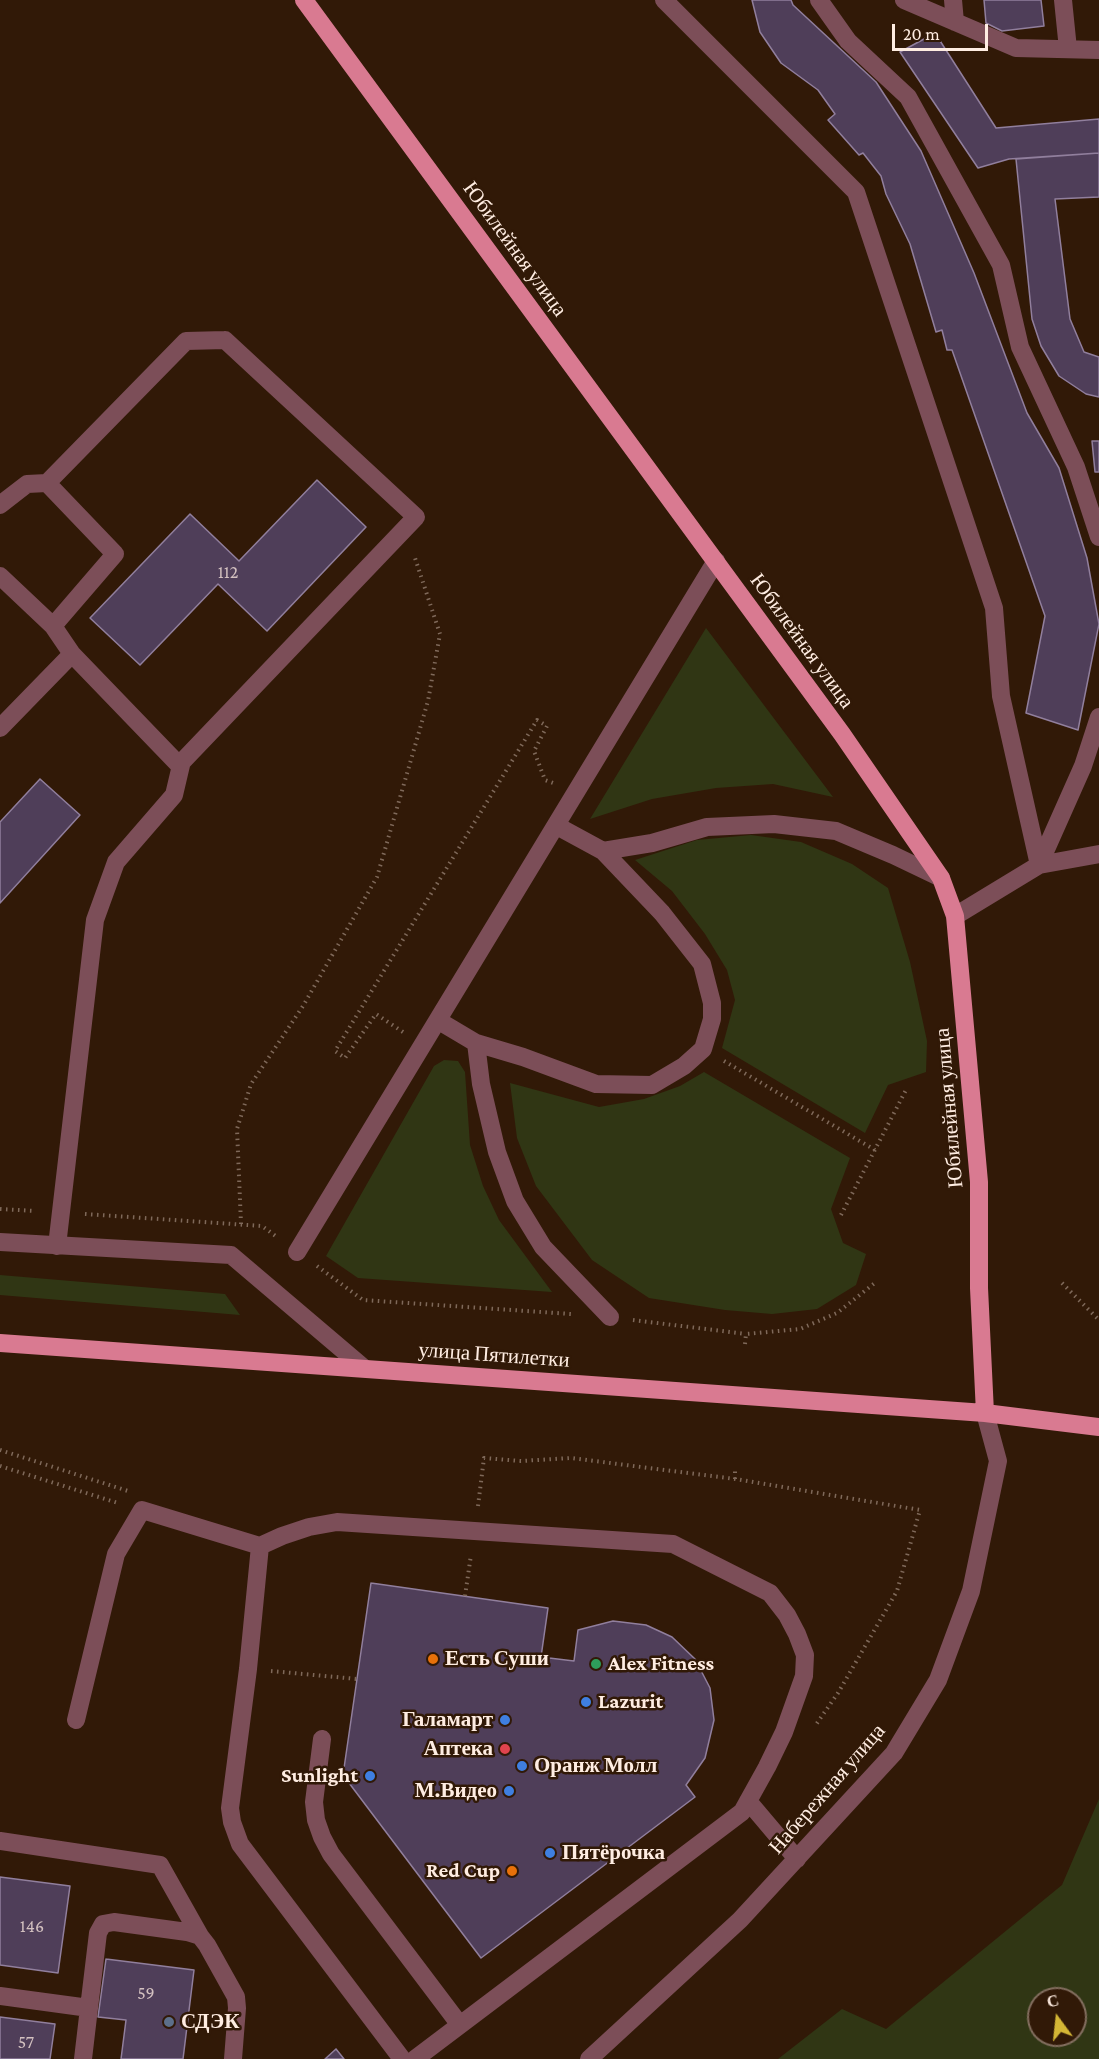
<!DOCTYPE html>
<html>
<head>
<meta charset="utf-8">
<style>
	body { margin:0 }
	#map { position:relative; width:1099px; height:2059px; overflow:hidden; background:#311907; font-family:"Crimson Pro",serif }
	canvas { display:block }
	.north { position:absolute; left:1027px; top:1987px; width:60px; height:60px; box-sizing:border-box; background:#311907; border:2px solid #836e5f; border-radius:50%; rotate:345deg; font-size:16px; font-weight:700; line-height:24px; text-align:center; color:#ffede2 }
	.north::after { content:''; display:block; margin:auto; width:21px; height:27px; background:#d4b635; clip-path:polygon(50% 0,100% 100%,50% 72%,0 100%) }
	.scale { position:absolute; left:892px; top:24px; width:96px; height:27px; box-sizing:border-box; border:3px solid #ffede2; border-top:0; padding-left:8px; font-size:18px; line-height:21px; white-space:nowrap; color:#ffede2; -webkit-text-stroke:4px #311907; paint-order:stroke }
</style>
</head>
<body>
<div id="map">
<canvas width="1099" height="2059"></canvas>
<div class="north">С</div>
<div class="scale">20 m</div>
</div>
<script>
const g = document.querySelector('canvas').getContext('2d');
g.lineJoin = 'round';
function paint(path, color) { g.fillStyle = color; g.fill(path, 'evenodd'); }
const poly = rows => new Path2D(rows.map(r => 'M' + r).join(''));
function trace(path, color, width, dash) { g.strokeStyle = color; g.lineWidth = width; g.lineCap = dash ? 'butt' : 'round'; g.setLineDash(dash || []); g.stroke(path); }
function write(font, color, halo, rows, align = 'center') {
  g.font = font + ' "Crimson Pro",serif'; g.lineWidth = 5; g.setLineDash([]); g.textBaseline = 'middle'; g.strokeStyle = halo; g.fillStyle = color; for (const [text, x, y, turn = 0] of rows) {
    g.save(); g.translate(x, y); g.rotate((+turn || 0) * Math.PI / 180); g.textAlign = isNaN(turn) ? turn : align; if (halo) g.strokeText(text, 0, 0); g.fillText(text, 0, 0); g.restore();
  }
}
const green = poly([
	[706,628,833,797,773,784,716,788,652,799,590,819],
	[751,835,801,842,852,864,888,888,910,962,927,1041,926,1072,888,1085,865,1133,722,1048,735,1000,727,970,705,934,672,891,635,860,697,840],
	[444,1060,458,1061,465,1072,470,1145,483,1186,499,1220,552,1292,358,1278,326,1256,434,1066],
	[704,1072,850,1158,831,1209,843,1243,866,1254,856,1285,817,1309,772,1314,725,1310,649,1298,592,1260,536,1186,517,1138,510,1083,599,1107,644,1099,680,1086],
	[0,1275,225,1294,240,1315,0,1295],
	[1099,1799,1099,2059,778,2059,842,2009,886,2029,1062,1885],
	[1039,1999,1075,1999,1075,2035,1039,2035]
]);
const building = poly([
	[752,0,791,0,793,5,876,82,921,151,974,273,1027,413,1059,468,1087,558,1099,624,1078,730,1026,713,1045,616,952,350,947,350,942,330,936,332,910,244,886,194,881,176,863,153,859,155,828,120,835,114,818,90,781,63,760,32,752,0],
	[984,0,1041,0,1044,26,1002,31,986,23,984,0],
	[935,33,996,128,1099,119,1099,153,1009,159,978,168,900,52,935,33],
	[1099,153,1099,197,1055,199,1070,319,1084,352,1099,357,1099,397,1086,394,1059,376,1041,346,1032,319,1016,159,1099,153],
	[1092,441,1099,441,1099,472,1095,472,1092,441],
	[317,480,366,527,267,631,218,584,140,665,90,618,190,514,239,561,317,480],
	[40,779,80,815,0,903,0,822,40,779],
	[371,1583,548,1608,541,1657,574,1661,578,1630,613,1621,646,1625,672,1637,695,1659,710,1688,714,1720,705,1758,686,1785,695,1797,481,1958,343,1775,371,1583],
	[0,1877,70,1886,58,1973,0,1965,0,1877],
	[106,1959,194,1970,183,2059,121,2059,126,2020,98,2017,106,1959],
	[0,2017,55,2024,50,2059,0,2059,0,2017],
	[336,2049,344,2059,325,2059,336,2049]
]);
const path = poly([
	[403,1032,376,1014,345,1058,335,1051,537,720,547,726,534,751,545,780,553,783],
	[724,1061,875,1150],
	[0,1209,35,1211],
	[85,1214,262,1226,277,1237],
	[841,1215,907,1088],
	[241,1224,237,1129,251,1084,303,1006,377,877,428,701,440,634,414,555],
	[317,1266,363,1300,571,1314],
	[1062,1283,1099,1320],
	[633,1320,746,1334],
	[745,1344,746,1334,800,1329,837,1313,876,1282],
	[0,1450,128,1491],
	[0,1466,118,1503],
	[735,1479,735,1467],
	[478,1506,484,1458,521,1461,571,1458,735,1479,920,1510,897,1591,838,1693,815,1726],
	[465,1596,471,1555],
	[271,1671,357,1679]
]);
const minor = poly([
	[664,0,856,192,994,608,1001,696,1039,865,1099,854],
	[819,0,848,41,908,97,1001,265,1020,347,1076,467,1099,537],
	[904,0,1016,48,1099,50],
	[953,0,955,22],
	[1063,0,1068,49],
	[225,340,416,517,179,765,72,654,53,626,115,554,47,483,186,341,225,340],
	[0,505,27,484,47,483],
	[0,576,53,626],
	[0,728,72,654],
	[603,851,652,843,707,827,774,824,836,831,893,855,941,878],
	[955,916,1039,865,1083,766,1099,717],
	[439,1021,476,1043,523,1057,596,1084,652,1085,684,1066,703,1049,712,1019,712,1003,702,964,662,913,603,851,557,826],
	[476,1043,481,1084,497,1152,515,1201,543,1247,610,1317],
	[0,1242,231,1255,364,1368],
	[57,1246,95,920,116,862,174,795,182,761],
	[297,1252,716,561],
	[260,1546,248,1669,230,1808,232,1822,240,1844,402,2059],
	[76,1720,116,1554,142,1510,260,1546,282,1536,309,1527,337,1522,673,1544,770,1593,787,1615,797,1634,805,1655,804,1676,784,1732,767,1767,742,1812,415,2059],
	[322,1739,314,1802,316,1820,322,1837,331,1854,460,2025],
	[748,1801,797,1859],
	[0,1841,160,1865,200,1936],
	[0,1996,89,2008,98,1933,103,1924,114,1922,187,1932,200,1936,207,1945,236,1997,237,2008,233,2059],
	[83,2059,89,2008],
	[589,2059,740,1920,894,1753,938,1680,971,1591,998,1461,985,1413]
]);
const major = poly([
	[304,0,842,734,941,878,955,916,979,1182,979,1288,985,1413],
	[0,1343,985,1413,1099,1427]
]);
const markers = [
	[433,1659,6,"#e8710a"],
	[596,1664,6,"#2e9e5b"],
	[586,1702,6,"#3f7fe0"],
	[505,1720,6,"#3f7fe0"],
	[505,1749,6,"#e0444e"],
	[522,1766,6,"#3f7fe0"],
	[370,1776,6,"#3f7fe0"],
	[509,1791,6,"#3f7fe0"],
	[550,1853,6,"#3f7fe0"],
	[512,1871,6,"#e8710a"],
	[169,2022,6,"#5c6f8a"]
];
const numberNames = [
	["112",228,572],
	["146",32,1926],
	["59",146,1993],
	["57",26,2042]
];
const streetNames = [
	["Юбилейная улица",515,249,54],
	["Юбилейная улица",802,641,54],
	["Юбилейная улица",949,1108,-95],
	["улица Пятилетки",494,1355,4],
	["Набережная улица",827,1789,-49]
];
const poiNames = [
	["Есть Суши",445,1659],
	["Alex Fitness",608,1664],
	["Lazurit",598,1702],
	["Галамарт",493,1720,"right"],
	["Аптека",493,1749,"right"],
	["Оранж Молл",534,1766],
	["Sunlight",358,1776,"right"],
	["М.Видео",497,1791,"right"],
	["Пятёрочка",562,1853],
	["Red Cup",500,1871,"right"],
	["СДЭК",181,2022]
];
paint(green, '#303614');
paint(building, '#4f3e59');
trace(building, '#917f9d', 1.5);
trace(path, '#7f695a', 4, [1.5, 4.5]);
trace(minor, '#7c4e58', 18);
trace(major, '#d97a91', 18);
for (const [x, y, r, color] of markers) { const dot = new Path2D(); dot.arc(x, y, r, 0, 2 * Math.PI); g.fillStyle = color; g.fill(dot); trace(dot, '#311907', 2); }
write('18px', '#d3c1c0', null, numberNames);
write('21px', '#ffede2', '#311907', streetNames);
write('bold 21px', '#ffede2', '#311907', poiNames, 'left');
</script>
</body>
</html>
